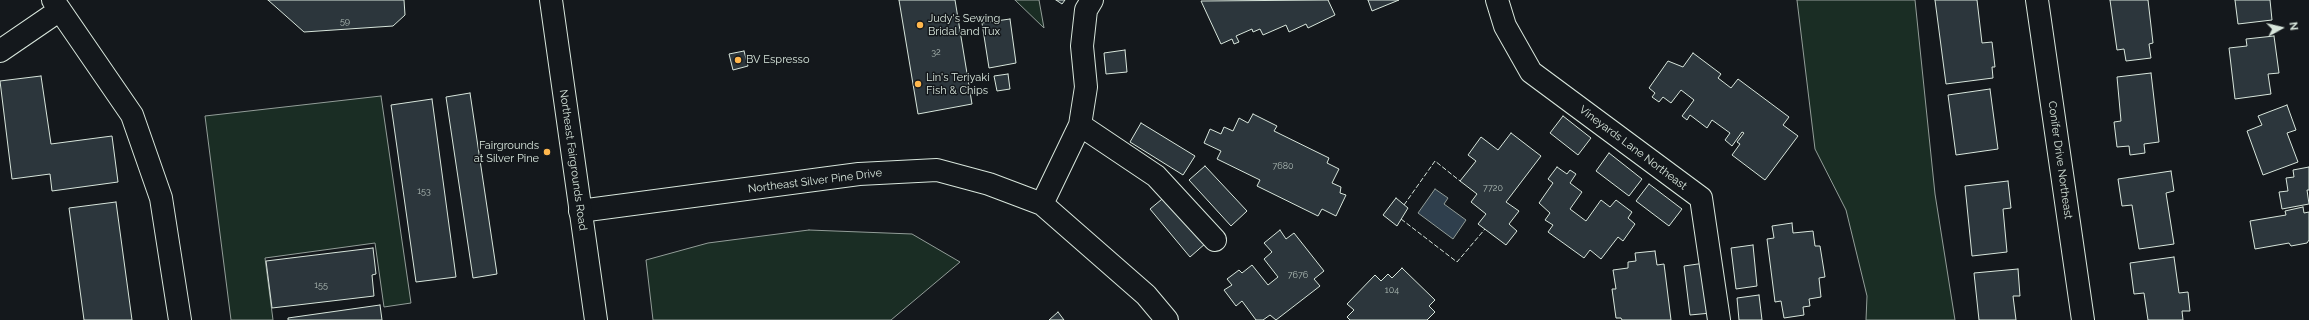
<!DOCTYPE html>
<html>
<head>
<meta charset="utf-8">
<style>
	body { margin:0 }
	#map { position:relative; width:2309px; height:320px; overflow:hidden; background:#14181c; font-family:Raleway,sans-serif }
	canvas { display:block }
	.north { position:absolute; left:2261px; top:8px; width:40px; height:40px; -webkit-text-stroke:3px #14181c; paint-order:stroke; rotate:82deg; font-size:11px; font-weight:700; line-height:16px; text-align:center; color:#d8e6dc }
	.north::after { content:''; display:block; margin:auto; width:14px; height:18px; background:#d8e6dc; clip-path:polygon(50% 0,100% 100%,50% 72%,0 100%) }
</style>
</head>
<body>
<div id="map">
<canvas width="2309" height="320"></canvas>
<div class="north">N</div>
</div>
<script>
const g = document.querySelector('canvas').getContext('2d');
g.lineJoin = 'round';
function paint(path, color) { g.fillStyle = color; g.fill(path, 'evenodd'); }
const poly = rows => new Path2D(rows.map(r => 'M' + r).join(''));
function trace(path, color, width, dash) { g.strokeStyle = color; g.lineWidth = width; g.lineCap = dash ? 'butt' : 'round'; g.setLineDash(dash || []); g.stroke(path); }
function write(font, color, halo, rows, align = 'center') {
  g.font = font + ' Raleway,sans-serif'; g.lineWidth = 3; g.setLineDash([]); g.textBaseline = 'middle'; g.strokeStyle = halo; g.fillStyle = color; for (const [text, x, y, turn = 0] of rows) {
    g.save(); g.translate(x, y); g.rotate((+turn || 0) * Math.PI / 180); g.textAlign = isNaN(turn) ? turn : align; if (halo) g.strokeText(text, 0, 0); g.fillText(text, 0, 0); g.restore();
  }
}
const green = poly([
	[1015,0,1039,0,1044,28,1015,0],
	[1797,0,1915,0,1935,194,1955,320,1866,320,1867,296,1846,210,1815,149,1797,0],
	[381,96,411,303,384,307,375,243,265,258,273,320,231,320,205,116,381,96],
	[809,230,912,234,960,262,891,320,653,320,646,260,708,243,809,230]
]);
const water = poly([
	[1435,189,1448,198,1444,204,1466,220,1453,239,1418,213,1435,189]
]);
const building = poly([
	[268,0,404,0,405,15,393,26,304,32,268,0],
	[899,0,955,0,972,104,918,114,899,0],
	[1056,0,1065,0,1062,4,1056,0],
	[1328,0,1335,15,1308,28,1306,24,1289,32,1286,25,1263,35,1260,29,1253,32,1252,29,1236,36,1239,42,1234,44,1232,39,1221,44,1201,1,1328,0],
	[1368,0,1399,0,1372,11,1368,0],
	[1935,0,1977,0,1982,43,1992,42,1995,67,1992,67,1993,78,1946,84,1935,0],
	[2110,0,2148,0,2153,43,2149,44,2151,58,2126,61,2124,49,2117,50,2110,0],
	[2235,0,2270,0,2272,20,2238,24,2235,0],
	[1010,19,1016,63,989,68,982,23,1010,19],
	[2274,36,2279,73,2268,74,2271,94,2235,99,2229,48,2247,46,2246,39,2274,36],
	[1125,50,1127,72,1106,74,1104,53,1125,50],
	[744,51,748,66,733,70,729,54,744,51],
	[1693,53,1721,74,1718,78,1731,88,1738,79,1789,117,1783,125,1798,136,1765,180,1732,155,1740,144,1737,142,1744,133,1742,132,1732,146,1725,140,1730,133,1712,120,1707,128,1690,115,1687,120,1682,116,1694,100,1681,90,1671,103,1663,97,1659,102,1652,97,1655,93,1649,88,1668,61,1683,67,1693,53],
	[2151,73,2159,142,2144,144,2145,153,2130,155,2129,146,2117,147,2114,122,2121,121,2117,77,2151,73],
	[1008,74,1010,89,997,91,994,76,1008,74],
	[41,76,51,144,112,136,118,182,52,191,50,174,12,179,0,81,41,76],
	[1990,89,1998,149,1956,155,1948,95,1990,89],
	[470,93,497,274,473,278,446,97,470,93],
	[432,99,456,277,416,282,391,105,432,99],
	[2287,105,2296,130,2287,133,2298,162,2263,175,2247,131,2262,125,2258,116,2287,105],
	[1253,114,1277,126,1274,131,1329,158,1327,163,1339,169,1332,183,1341,187,1340,193,1346,195,1336,216,1322,209,1318,216,1257,186,1260,180,1217,159,1221,151,1204,143,1210,129,1221,134,1224,127,1233,131,1239,118,1248,123,1253,114],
	[1563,116,1591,138,1578,155,1550,133,1563,116],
	[1141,123,1195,156,1183,175,1130,142,1141,123],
	[1511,133,1541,156,1506,202,1519,211,1509,224,1517,231,1506,245,1478,224,1486,214,1471,202,1477,194,1460,181,1476,161,1468,155,1481,137,1498,150,1511,133],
	[1609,153,1642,179,1629,196,1596,171,1609,153],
	[1205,166,1247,211,1231,226,1189,180,1205,166],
	[1557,167,1567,174,1570,170,1576,174,1570,183,1582,192,1570,209,1586,221,1601,200,1610,207,1616,200,1632,212,1628,218,1635,224,1623,241,1618,237,1601,259,1590,250,1584,258,1548,232,1553,225,1545,220,1550,213,1539,203,1553,183,1548,179,1557,167],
	[2309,167,2309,190,2307,190,2309,204,2282,209,2279,192,2288,191,2286,178,2294,177,2293,170,2309,167],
	[2171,171,2174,191,2166,193,2174,244,2139,249,2132,205,2122,206,2118,179,2171,171],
	[2008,181,2011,208,2003,209,2007,252,1972,256,1965,186,2008,181],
	[1649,184,1682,209,1669,226,1636,201,1649,184],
	[1167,195,1206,243,1190,257,1150,209,1167,195],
	[1396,198,1408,208,1397,226,1383,215,1396,198],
	[116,202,132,320,84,320,69,208,116,202],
	[2303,207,2304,213,2309,212,2309,240,2307,243,2291,246,2289,243,2255,249,2250,221,2286,215,2285,211,2303,207],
	[1792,223,1793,233,1813,231,1815,246,1820,246,1825,277,1819,278,1821,297,1809,299,1810,306,1803,307,1804,315,1784,318,1781,301,1775,302,1767,239,1774,238,1772,226,1792,223],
	[1280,230,1286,239,1294,233,1324,271,1314,279,1320,286,1276,320,1270,315,1263,320,1256,320,1242,301,1236,306,1224,290,1232,285,1227,279,1239,270,1242,273,1252,265,1268,285,1278,277,1264,259,1272,252,1264,243,1280,230],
	[1753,245,1757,286,1736,289,1731,248,1753,245],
	[373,248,376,274,372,275,374,296,272,308,266,261,373,248],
	[1655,251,1657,265,1664,264,1671,320,1622,320,1621,318,1616,318,1612,289,1616,289,1613,270,1628,268,1628,262,1636,261,1635,253,1655,251],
	[2174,257,2179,293,2188,292,2190,311,2182,311,2183,320,2148,320,2144,293,2134,294,2130,263,2174,257],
	[1705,263,1711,313,1690,315,1684,266,1705,263],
	[1402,268,1435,300,1429,306,1435,312,1427,320,1350,320,1347,317,1354,310,1347,304,1375,275,1381,281,1388,274,1392,278,1402,268],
	[2018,269,2020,296,2013,296,2016,320,1979,320,1974,273,2018,269],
	[1759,295,1762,320,1739,320,1737,298,1759,295],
	[380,305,382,320,288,320,288,318,380,305],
	[1058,312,1064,320,1049,320,1058,312]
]);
const minor = poly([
	[53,0,132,115,161,198,180,320],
	[1497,0,1505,26,1531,72,1701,198,1719,320],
	[2037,0,2083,320],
	[0,51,60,10],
	[1080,125,1156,176,1215,240],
	[1042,204,1080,125,1086,87,1082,46,1086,10,1092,0],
	[580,211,859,174,937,170,989,184,1042,204,1146,295,1167,320]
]);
const major = poly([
	[551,0,596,320]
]);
const fence = poly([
	[1404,205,1435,161,1460,181],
	[1401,219,1457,262,1485,229]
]);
const markers = [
	[920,25,4,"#ffb74d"],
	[738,60,4,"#ffb74d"],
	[918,84,4,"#ffb74d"],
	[547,152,4,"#ffb74d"]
];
const numberNames = [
	["59",345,21],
	["32",936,52],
	["7680",1283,166],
	["7720",1493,188],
	["153",424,191],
	["7676",1298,275],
	["155",321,285],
	["104",1392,290]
];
const poiNames = [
	["Judy's Sewing",928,19],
	["Bridal and Tux",928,32],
	["BV Espresso",746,60],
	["Lin's Teriyaki",926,78],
	["Fish & Chips",926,91],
	["Fairgrounds",539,146,"right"],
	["at Silver Pine",539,159,"right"]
];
const streetNames = [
	["Vineyards Lane Northeast",1633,148,37],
	["Northeast Fairgrounds Road",573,160,82],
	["Conifer Drive Northeast",2060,160,82],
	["Northeast Silver Pine Drive",815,181,-7]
];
paint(green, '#1a2d24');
trace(green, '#939e99', 1);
paint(water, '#2f3f4d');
trace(water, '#939e99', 1);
paint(building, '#2c363c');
trace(building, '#d8e6dc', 1);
trace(minor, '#d8e6dc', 24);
trace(major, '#d8e6dc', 24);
trace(minor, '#14181c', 22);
trace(major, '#14181c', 22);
trace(fence, '#d8e6dc', 1, [5, 2]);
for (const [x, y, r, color] of markers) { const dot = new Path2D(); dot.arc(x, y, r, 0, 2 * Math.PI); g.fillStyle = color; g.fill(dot); trace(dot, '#14181c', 1.5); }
write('9px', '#adbab4', null, numberNames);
write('11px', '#d8e6dc', '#14181c', poiNames, 'left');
write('11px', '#d8e6dc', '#14181c', streetNames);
</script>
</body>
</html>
